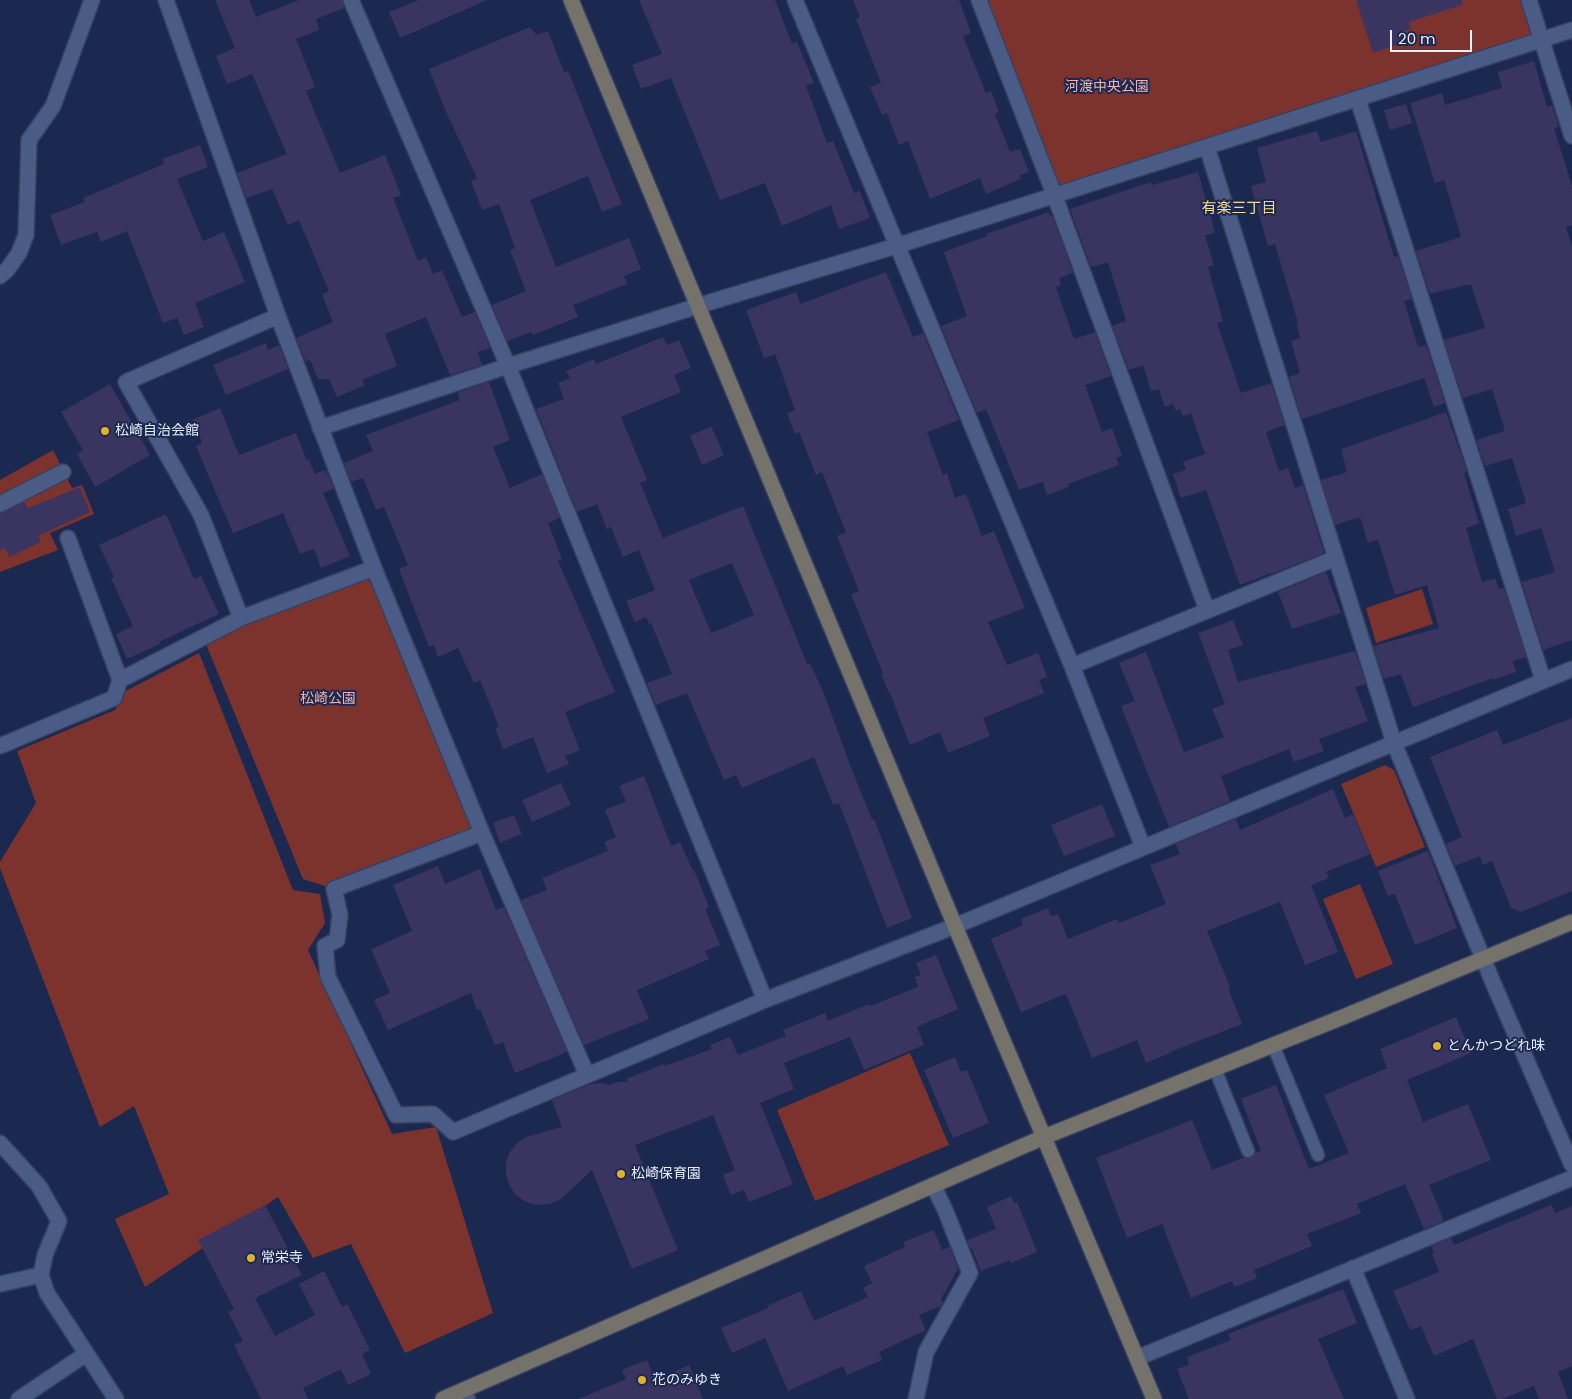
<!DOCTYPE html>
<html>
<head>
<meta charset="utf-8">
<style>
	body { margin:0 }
	#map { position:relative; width:1572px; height:1399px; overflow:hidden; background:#1b284f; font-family:Poppins,sans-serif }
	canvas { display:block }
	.scale { position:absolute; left:1390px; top:30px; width:82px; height:22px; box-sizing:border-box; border:2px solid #e7eefd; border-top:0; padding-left:6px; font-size:15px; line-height:18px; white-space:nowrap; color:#e7eefd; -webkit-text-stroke:4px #1b284f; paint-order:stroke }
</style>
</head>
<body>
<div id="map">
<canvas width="1572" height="1399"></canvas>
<div class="scale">20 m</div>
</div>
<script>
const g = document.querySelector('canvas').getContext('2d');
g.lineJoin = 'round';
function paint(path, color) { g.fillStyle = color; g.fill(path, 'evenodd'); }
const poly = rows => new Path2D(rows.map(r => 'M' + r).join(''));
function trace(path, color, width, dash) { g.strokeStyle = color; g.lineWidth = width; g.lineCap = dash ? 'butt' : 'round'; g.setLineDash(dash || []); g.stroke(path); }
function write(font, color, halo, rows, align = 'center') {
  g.font = font + ' Poppins,"Noto Sans JP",sans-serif'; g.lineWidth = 4; g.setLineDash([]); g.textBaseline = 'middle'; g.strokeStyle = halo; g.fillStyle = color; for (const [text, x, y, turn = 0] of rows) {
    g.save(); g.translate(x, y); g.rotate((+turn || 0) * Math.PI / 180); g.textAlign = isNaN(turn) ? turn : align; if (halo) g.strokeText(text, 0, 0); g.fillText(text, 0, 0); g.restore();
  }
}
const green = poly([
	[979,0,1529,0,1542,40,1054,194],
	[53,450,72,488,82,485,94,514,50,533,58,550,0,572,0,480],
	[374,568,482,833,334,889,303,879,203,637],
	[1422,589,1433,624,1376,643,1366,608],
	[199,653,293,890,320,894,325,923,308,950,392,1134,436,1127,493,1313,405,1353,351,1244,313,1258,278,1197,145,1287,115,1219,169,1194,134,1106,100,1127,0,868,0,862,36,803,17,751,115,710,122,693],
	[1385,765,1394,770,1425,847,1376,867,1341,784],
	[1360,884,1393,964,1356,979,1323,899],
	[910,1053,949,1145,815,1201,777,1110]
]);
const building = poly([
	[215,0,249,0,256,17,299,0,342,0,344,8,316,19,319,30,296,39,315,87,306,91,340,173,385,155,401,195,393,198,418,261,426,257,433,274,442,270,462,317,475,312,490,348,478,352,482,365,450,375,426,317,385,334,397,366,362,380,365,385,337,397,329,379,318,379,310,360,306,362,296,338,333,322,322,294,329,291,299,220,288,225,272,189,246,198,237,173,287,154,252,74,227,84,216,56,235,48],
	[419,0,487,0,400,38,389,12],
	[639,0,775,0,792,44,797,42,814,83,806,86,827,143,833,141,854,193,860,191,870,218,839,229,831,205,782,226,765,183,720,200,671,78,641,89,632,65,662,54],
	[853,0,959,0,971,33,963,36,986,93,991,91,999,112,995,114,1010,152,1020,149,1029,172,1020,175,1021,179,986,194,980,178,930,199,908,141,899,145,887,113,882,115,870,87,881,83,856,19,860,17],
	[1356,0,1462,0,1462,5,1409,22,1411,29,1399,32,1402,43,1373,53],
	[530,27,537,35,548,31,564,72,568,71,622,204,602,212,588,176,530,200,556,267,629,238,641,269,624,276,627,284,573,305,578,317,533,335,531,332,507,341,492,305,526,291,510,250,515,248,499,204,482,210,471,181,477,178,447,114,429,69],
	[1534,61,1547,107,1552,105,1559,127,1554,128,1572,186,1572,225,1566,227,1572,247,1572,640,1543,650,1522,582,1555,572,1541,528,1516,536,1508,509,1526,503,1512,458,1485,466,1476,440,1505,431,1492,389,1463,398,1444,340,1485,328,1471,284,1430,294,1416,251,1461,237,1444,180,1435,183,1410,103,1442,93,1445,105,1502,88,1498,72],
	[1406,104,1412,123,1390,130,1384,110],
	[1317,131,1321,142,1356,131,1394,257,1398,256,1412,299,1404,301,1418,347,1426,345,1445,403,1434,407,1424,378,1302,419,1289,377,1300,373,1291,341,1300,338,1297,324,1298,323,1275,244,1268,246,1251,186,1266,182,1257,148],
	[200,145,208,167,177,179,203,241,224,232,245,282,195,303,204,327,184,335,177,318,163,323,127,231,101,242,97,232,61,245,50,215,85,202,83,198,164,164,162,159],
	[1198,172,1215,232,1205,236,1214,265,1208,267,1223,321,1217,323,1241,393,1271,383,1285,425,1266,432,1279,471,1288,468,1295,488,1303,485,1324,553,1271,574,1271,573,1240,585,1206,490,1181,498,1173,474,1186,470,1183,462,1205,454,1191,413,1183,416,1180,409,1176,411,1173,404,1165,407,1159,389,1151,391,1143,365,1129,370,1112,326,1126,321,1108,262,1091,267,1070,209,1151,182,1152,185],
	[1049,212,1050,216,1052,215,1073,273,1059,278,1061,285,1056,287,1074,339,1095,332,1111,376,1085,385,1102,432,1112,428,1122,456,1116,458,1119,465,1068,484,1069,487,1047,495,1043,482,1019,490,986,409,977,413,941,326,967,316,944,252,987,236,986,234],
	[886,272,913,337,923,333,959,420,927,432,943,475,947,473,955,498,966,494,982,536,994,531,1025,608,988,622,1007,665,1038,653,1047,677,1039,680,1044,693,983,718,990,736,948,753,940,732,910,745,890,693,889,693,881,674,883,673,851,594,859,591,837,536,846,532,822,472,816,475,799,432,795,434,787,413,795,410,775,354,764,358,746,310,796,292,800,304],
	[663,337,667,345,679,340,691,368,674,375,681,392,621,417,647,480,640,483,663,538,743,506,807,664,810,663,825,696,850,765,872,820,874,819,912,918,887,928,839,803,833,805,814,757,742,788,736,775,724,780,687,693,656,705,647,683,672,674,651,623,649,624,646,617,635,622,626,601,655,590,639,550,623,557,611,527,607,529,597,504,577,512,536,409,564,399,558,383,570,378,566,371,594,359,596,364],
	[732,563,754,615,711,633,689,580],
	[266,343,268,350,279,345,288,369,226,395,213,365],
	[489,382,510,440,493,447,510,488,542,474,560,518,548,523,562,559,558,561,615,692,565,712,580,750,565,756,569,764,547,773,533,737,503,749,495,728,499,727,480,680,474,683,458,648,438,657,434,645,429,647,399,569,408,565,384,507,376,510,363,478,351,482,344,463,373,451,366,435,460,400,457,393],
	[110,384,150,455,95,487,77,454,83,450,61,412],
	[220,408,239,455,296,433,307,461,309,460,315,474,326,470,334,489,323,493,350,556,321,568,314,549,300,554,283,513,233,533,196,446,202,443,192,420],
	[1446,412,1467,472,1464,473,1479,523,1466,528,1482,582,1495,578,1499,589,1504,588,1526,657,1513,661,1516,672,1493,680,1493,678,1413,707,1401,674,1384,679,1373,646,1439,628,1427,585,1395,595,1378,540,1368,543,1360,517,1335,525,1321,480,1347,472,1341,449],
	[711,426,724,455,702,465,690,436],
	[80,487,90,512,38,536,41,542,9,557,5,548,0,550,0,513,25,502,28,508],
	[166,514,194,579,201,576,219,614,159,642,160,644,127,659,116,634,133,626,111,578,114,577,99,545],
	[1326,572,1341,613,1292,629,1278,592],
	[1233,620,1243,645,1228,650,1238,682,1355,651,1366,684,1355,687,1368,721,1319,739,1324,751,1294,762,1289,749,1221,776,1230,801,1169,827,1121,706,1135,701,1119,663,1146,652,1184,752,1224,737,1212,709,1225,704,1198,633],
	[1572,718,1572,891,1521,912,1511,908,1492,861,1483,865,1480,856,1455,866,1446,844,1462,837,1430,757,1497,730,1503,745],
	[644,776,671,846,680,842,693,871,694,870,709,907,705,909,720,945,705,951,709,959,637,990,649,1019,584,1045,521,900,547,890,542,878,608,851,604,842,616,837,605,810,626,801,619,786],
	[561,783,571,805,532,822,522,800],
	[1333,789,1345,818,1353,814,1370,854,1326,872,1329,878,1311,885,1338,952,1305,965,1280,902,1207,931,1230,987,1228,988,1242,1024,1170,1052,1170,1053,1146,1063,1137,1040,1092,1058,1066,994,1021,1012,991,939,1023,925,1021,919,1048,908,1051,916,1058,914,1068,939,1117,919,1119,923,1166,904,1150,865,1180,854,1176,844,1236,819,1240,830],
	[1102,804,1115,836,1064,856,1051,825],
	[514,815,522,834,500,843,493,823],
	[1428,851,1457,928,1415,945,1395,894,1388,896,1378,871],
	[438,866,445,884,480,869,496,910,504,907,567,1052,515,1073,503,1042,495,1045,480,1009,477,1010,471,993,388,1030,374,1000,390,993,371,949,412,931,393,885],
	[936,955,958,1009,917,1027,924,1045,864,1070,850,1037,784,1063,794,1089,760,1103,793,1184,749,1202,744,1190,731,1195,723,1175,735,1170,713,1115,635,1145,678,1250,632,1269,592,1170,561,1199,550,1204,537,1205,526,1202,516,1195,509,1185,506,1174,506,1162,510,1152,517,1143,526,1137,562,1127,552,1100,591,1084,603,1083,610,1085,618,1082,628,1082,626,1079,664,1064,665,1066,712,1049,710,1045,730,1037,738,1055,786,1036,783,1030,825,1013,828,1021,869,1004,870,1006,918,987,915,977,921,975,916,963],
	[1456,1017,1471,1053,1407,1080,1423,1122,1468,1104,1491,1160,1429,1185,1444,1221,1424,1229,1405,1184,1357,1204,1361,1213,1307,1234,1312,1246,1254,1270,1257,1278,1234,1287,1232,1281,1191,1298,1162,1224,1127,1238,1096,1158,1192,1120,1212,1170,1243,1158,1251,1158,1256,1152,1261,1151,1241,1099,1276,1085,1309,1169,1349,1153,1324,1095,1387,1068,1380,1049],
	[955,1057,961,1072,967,1070,989,1123,953,1138,924,1070],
	[1011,1196,1014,1203,1017,1202,1037,1252,1011,1263,1010,1260,981,1271,971,1247,970,1249,967,1240,996,1229,987,1207],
	[265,1205,302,1275,255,1298,275,1336,315,1315,299,1284,324,1271,342,1307,347,1304,370,1350,362,1354,371,1374,348,1385,341,1369,303,1388,308,1399,261,1399,234,1345,243,1341,228,1312,234,1309,198,1240],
	[1551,1205,1555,1213,1572,1206,1572,1366,1558,1372,1568,1399,1539,1399,1534,1386,1502,1399,1497,1399,1473,1339,1434,1356,1421,1326,1410,1330,1393,1291,1439,1272,1432,1254,1434,1253,1431,1246,1451,1238,1454,1245],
	[934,1230,942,1250,950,1247,958,1269,941,1299,943,1302,941,1306,919,1315,926,1330,879,1352,882,1360,847,1375,843,1366,788,1391,765,1338,732,1353,721,1328,768,1308,767,1306,801,1291,814,1321,868,1297,863,1288,872,1283,864,1266,905,1247,903,1242],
	[1343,1289,1357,1323,1318,1339,1344,1399,1189,1399,1177,1369,1189,1365,1187,1357,1231,1340,1228,1334],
	[647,1360,655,1380,689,1365,703,1399,579,1399,626,1379,622,1370]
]);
const lane = poly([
	[1273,1045,1318,1155],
	[1215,1069,1248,1151],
	[465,1390,469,1399]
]);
const street = poly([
	[166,0,278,316,374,568],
	[351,0,508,366,765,1000],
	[795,0,1072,666,1143,847],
	[979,0,1054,194,1207,610],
	[1529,0,1572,136],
	[1358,100,1543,680],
	[1207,147,1394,743,1494,985,1572,1165],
	[0,276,7,270,19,253,26,235,29,140,53,106,92,0],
	[320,428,508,366,717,300,896,246,1572,30],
	[0,504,63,472],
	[68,538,120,680],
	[241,618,201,515,126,382,278,316],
	[1072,666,1336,558],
	[0,746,114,698,120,680,241,618,374,568,482,833,334,889,340,915,337,940,325,946,328,977,396,1115,433,1114,453,1132,765,1000,955,926,1572,669],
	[482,833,587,1075],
	[0,1143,39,1186,59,1221,45,1255,41,1275,47,1293,116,1399],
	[1353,1268,1407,1399],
	[0,1284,41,1275],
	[1137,1358,1572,1178],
	[19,1399,86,1354],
	[916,1399,926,1352,970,1273,946,1212,933,1185]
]);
const secondary = poly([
	[571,0,955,926,1154,1399],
	[443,1399,1044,1137,1343,1017,1572,922]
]);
const markers = [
	[105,431,5,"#deb133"],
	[1437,1046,5,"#deb133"],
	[621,1174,5,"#deb133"],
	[251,1258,5,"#deb133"],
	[642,1380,5,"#deb133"]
];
const parkNames = [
	["河渡中央公園",1107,87],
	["松崎公園",328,699]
];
const poiNames = [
	["松崎自治会館",115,431],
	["とんかつどれ味",1447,1046],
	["松崎保育園",631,1174],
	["常栄寺",261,1258],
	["花のみゆき",652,1380]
];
const neighbourhoodNames = [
	["有楽三丁目",1239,209]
];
paint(green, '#7d332d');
paint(building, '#3a3560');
trace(lane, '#384060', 15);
trace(street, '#384060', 18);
trace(secondary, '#384060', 18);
trace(lane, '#4a5b86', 12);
trace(street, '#4a5b86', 15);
trace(secondary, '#74726a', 15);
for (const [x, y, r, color] of markers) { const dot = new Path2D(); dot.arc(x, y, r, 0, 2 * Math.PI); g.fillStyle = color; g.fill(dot); trace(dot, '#1b284f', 2); }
write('14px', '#f2b4ac', '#1b284f', parkNames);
write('14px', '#e7eefd', '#1b284f', poiNames, 'left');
write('15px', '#f9d98e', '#1b284f', neighbourhoodNames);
</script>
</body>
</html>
